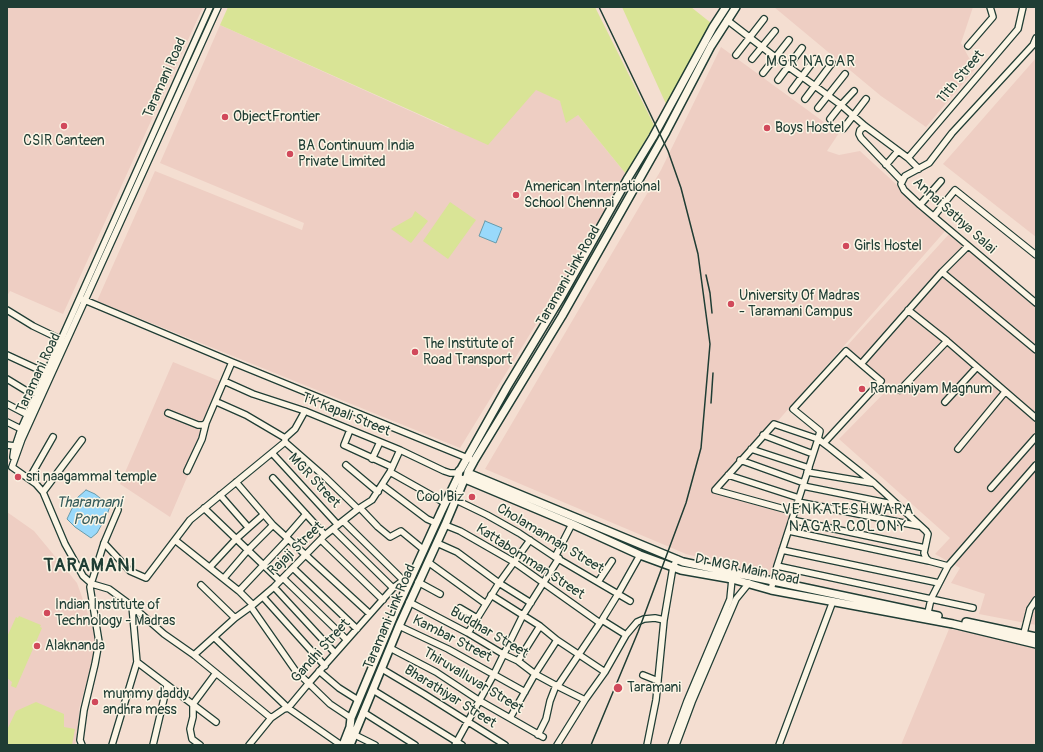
<!DOCTYPE html>
<html>
<head>
<meta charset="utf-8">
<style>
	body { margin:0 }
	#map { position:relative; width:1043px; height:752px; overflow:hidden; background:#f4ded1; font-family:Pangolin,sans-serif }
	canvas { display:block }
	.frame { position:absolute; inset:0; border:8px solid #1f3d34; pointer-events:none }
</style>
</head>
<body>
<div id="map">
<canvas width="1043" height="752"></canvas>
<div class="frame"></div>
</div>
<script>
const g = document.querySelector('canvas').getContext('2d');
g.lineJoin = 'round';
function paint(path, color) { g.fillStyle = color; g.fill(path, 'evenodd'); }
const poly = rows => new Path2D(rows.map(r => 'M' + r).join(''));
function trace(path, color, width, dash) { g.strokeStyle = color; g.lineWidth = width; g.lineCap = dash ? 'butt' : 'round'; g.setLineDash(dash || []); g.stroke(path); }
function write(font, color, halo, rows, align = 'center') {
  g.font = font + ' Pangolin,sans-serif'; g.lineWidth = 3; g.setLineDash([]); g.textBaseline = 'middle'; g.strokeStyle = halo; g.fillStyle = color; for (const [text, x, y, turn = 0] of rows) {
    g.save(); g.translate(x, y); g.rotate((+turn || 0) * Math.PI / 180); g.textAlign = isNaN(turn) ? turn : align; if (halo) g.strokeText(text, 0, 0); g.fillText(text, 0, 0); g.restore();
  }
}
const built = poly([
	[7,7,203,7,63,314,10,291,7,296],
	[774,7,973,7,961,43,975,69,926,127,881,96],
	[220,25,448,128,536,89,560,101,578,115,626,174,554,295,460,448,97,301,155,171,302,230,304,223,160,163],
	[721,47,839,133,827,151,839,155,860,151,946,230,717,490,794,517,773,576,686,554,485,469,661,170],
	[1036,58,1036,237,943,164],
	[950,233,1036,302,1036,625,979,614,985,594,951,583,960,568,935,554,950,538,839,439,890,387,845,348],
	[173,362,227,384,170,517,120,484],
	[7,512,34,531,77,583,98,642,79,709,79,726,75,745,7,745],
	[949,629,1036,644,1036,745,901,745]
]);
const green = poly([
	[228,7,595,7,654,125,626,174,578,115,566,123,560,101,536,90,488,145,220,25],
	[622,7,691,7,711,23,666,104],
	[450,202,476,220,448,259,423,241],
	[415,211,428,221,411,243,391,229,412,217],
	[19,616,41,625,40,627,42,628,16,688,11,686,12,682,7,678,7,637,16,617,18,618],
	[36,702,64,714,64,727,75,729,72,745,7,745,7,730,16,711]
]);
const water = poly([
	[485,221,502,228,496,243,479,236,485,221],
	[86,490,95,494,110,506,107,515,97,533,91,538,75,527,67,519,77,498,86,490]
]);
const minor = poly([
	[727,20,775,57,841,105,865,126,908,158,919,169],
	[1036,38,1033,45,952,133,929,163,905,176,901,184,904,190,920,205,1036,303],
	[968,46,993,17,990,7],
	[736,55,764,19],
	[752,59,775,31],
	[763,73,789,40],
	[778,80,802,48],
	[792,90,815,59],
	[805,99,832,63],
	[818,108,845,74],
	[830,119,841,105,854,91],
	[865,126,860,130,859,134,861,138,902,181],
	[843,129,866,99],
	[908,158,1018,29,1023,7],
	[886,165,898,151],
	[920,205,941,181],
	[934,216,955,190,1036,255],
	[942,272,1036,350],
	[82,299,232,362,470,459],
	[7,310,33,326,62,340],
	[908,310,947,341,1036,418],
	[7,355,46,373],
	[7,379,25,390,38,394],
	[224,381,253,394,305,411,400,450,444,471,450,473,458,473],
	[900,390,947,341],
	[945,402,977,367],
	[219,403,246,415,285,438],
	[7,404,28,415],
	[168,413,198,425,203,425,206,423,232,362],
	[7,422,21,429],
	[350,430,344,445,392,467],
	[763,435,813,454],
	[285,442,325,477,358,509],
	[824,443,881,381,861,364],
	[7,445,15,446],
	[751,449,809,468],
	[958,449,1005,392],
	[272,453,338,525],
	[13,457,14,450,21,429,210,7],
	[372,459,380,442],
	[740,460,804,483],
	[346,465,378,492],
	[12,467,22,439,218,7],
	[12,467,36,484,43,492,65,544,83,576,92,584,109,589,132,606,164,634,194,655,271,718],
	[187,471,202,439,206,423],
	[390,472,445,503],
	[807,472,872,483],
	[728,475,799,498],
	[273,478,325,535],
	[29,479,53,437],
	[236,482,273,525,370,614],
	[382,485,427,519,436,523],
	[803,486,897,505],
	[991,488,1036,437],
	[43,492,82,440],
	[220,495,248,527],
	[456,500,487,515,519,533,555,557,630,601],
	[798,502,919,526],
	[204,508,280,581],
	[360,508,378,527,390,537,401,531,424,550],
	[795,512,715,490,774,424,818,439,820,431,793,409,846,351,861,364,942,272,968,246],
	[792,520,925,548],
	[343,521,403,580],
	[445,525,460,531,514,562,600,623],
	[333,529,393,588],
	[789,531,929,561],
	[286,537,306,514],
	[175,540,239,591,253,605],
	[321,540,383,600],
	[104,543,130,571,146,578,190,520,285,442,285,438,295,429,305,411],
	[437,543,457,552,499,583,531,603],
	[782,550,939,583],
	[555,557,572,524],
	[428,562,486,604],
	[777,566,973,608],
	[210,567,236,539,263,515],
	[293,568,357,629],
	[224,578,248,550,273,525],
	[283,578,347,640],
	[418,582,440,594],
	[598,582,612,561],
	[201,585,235,618],
	[274,587,335,653],
	[771,590,777,566,818,439,830,448,874,483,926,531,928,534,924,553,926,558,929,561,948,566],
	[239,591,288,539],
	[491,595,540,626,557,640,605,672],
	[263,597,325,666],
	[409,602,468,633,503,654,518,661,535,674,557,686,585,700],
	[251,607,295,670,330,704,351,718],
	[460,608,477,618],
	[927,617,931,599,948,566,1036,465],
	[602,620,626,635],
	[399,626,448,649,525,692],
	[468,633,499,583,530,540],
	[1023,637,1030,609,1036,600],
	[215,638,288,708,341,745],
	[390,648,436,672,480,701,543,737],
	[194,655,235,618,253,605,274,587,325,535,358,509,372,500,390,472,400,450],
	[518,661,540,626],
	[137,662,216,722],
	[382,669,424,694,505,745],
	[319,671,339,688,358,700],
	[643,675,658,681],
	[373,690,462,745],
	[363,712,415,745],
	[510,718,535,674,557,640],
	[353,734,375,745],
	[538,735,546,719,550,701,555,688,559,684,602,620,618,594,640,555],
	[82,745,80,740,84,710,95,664,99,642,90,587,104,543,118,510],
	[112,745,137,662,132,606],
	[153,745,167,686],
	[200,745,192,739,190,729,193,717,193,704,216,673],
	[249,745,271,718,284,709,288,708,308,684,393,588,413,573],
	[455,745,494,674,523,615,559,558],
	[557,745,585,700,605,672,626,635,637,622,644,619,655,618,664,620],
	[647,745,656,700,664,620,673,567,677,559],
	[671,745,687,701,730,599,732,579],
	[676,745,692,702,736,599,749,583],
	[779,745,833,601]
]);
const major = poly([
	[726,7,713,27,653,137,628,178,560,299,507,387,461,469,459,471,458,476,460,479,464,480,467,477,468,472,474,461,562,316,666,132,711,46,736,7],
	[468,473,683,562,938,616],
	[465,479,572,524,640,555,681,570,732,579,771,590,953,624,1036,644],
	[966,622,1036,637],
	[343,745,350,727,351,718,395,613,441,512,458,477],
	[350,745,399,626,445,525,464,480]
]);
const rail = poly([
	[706,275,710,293,712,313],
	[711,403,713,373],
	[591,745,638,632,686,503,701,448,710,344,698,254,681,188,668,151,599,7]
]);
const markers = [
	[225,117,4,"#d1495b"],
	[64,126,4,"#d1495b"],
	[767,128,4,"#d1495b"],
	[290,154,4,"#d1495b"],
	[516,195,4,"#d1495b"],
	[846,246,4,"#d1495b"],
	[731,304,4,"#d1495b"],
	[415,352,4,"#d1495b"],
	[862,389,4,"#d1495b"],
	[18,477,4,"#d1495b"],
	[472,497,4,"#d1495b"],
	[47,613,4,"#d1495b"],
	[37,646,4,"#d1495b"],
	[618,688,5,"#d1495b"],
	[95,702,4,"#d1495b"]
];
const streetNames = [
	["11th Street",961,77,-50],
	["Taramani Road",165,78,-66],
	["Annai Sathya Salai",954,216,42],
	["Taramani Link Road",569,276,-60],
	["Taramani Road",39,373,-65],
	["TK Kapali Street",346,415,22],
	["MGR Street",314,481,47],
	["Cholamannan Street",550,539,31],
	["Rajaji Street",296,549,-44],
	["Kattabomman Street",530,562,33],
	["Dr MGR Main Road",747,570,12],
	["Taramani Link Road",390,617,-67],
	["Buddhar Street",489,633,30],
	["Kambar Street",452,639,27],
	["Gandhi Street",321,651,-48],
	["Thiruvalluvar Street",473,681,31],
	["Bharathiyar Street",450,697,32]
];
const poiNames = [
	["ObjectFrontier",233,117],
	["Boys Hostel",775,128],
	["CSIR Canteen",64,141,"center"],
	["BA Continuum India",298,146],
	["Private Limited",298,162],
	["American International",524,187],
	["School Chennai",524,203],
	["Girls Hostel",854,246],
	["University Of Madras",739,296],
	["- Taramani Campus",739,312],
	["The Institute of",423,344],
	["Road Transport",423,360],
	["Ramaniyam Magnum",870,389],
	["sri naagammal temple",26,477],
	["Cool Biz",464,497,"right"],
	["Indian Institute of",55,605],
	["Technology - Madras",55,621],
	["Alaknanda",45,646],
	["Taramani",627,688],
	["mummy daddy",103,694],
	["andhra mess",103,710]
];
const neighbourhoodNames = [
	["MGR NAGAR",811,62],
	["VENKATESHWARA",848,510],
	["NAGAR COLONY",848,527]
];
const waterNames = [
	["Tharamani",89,503],
	["Pond",89,520]
];
const districtNames = [
	["TARAMANI",90,566]
];
paint(built, '#eecec3');
paint(green, '#d9e496');
paint(water, '#99d9fb');
trace(water, '#689bab', 1);
trace(minor, '#1f3d34', 8);
trace(major, '#1f3d34', 10);
trace(minor, '#fcf5e5', 5.5);
trace(major, '#fcf5e5', 7);
trace(rail, '#1f3d34', 1.5);
for (const [x, y, r, color] of markers) { const dot = new Path2D(); dot.arc(x, y, r, 0, 2 * Math.PI); g.fillStyle = color; g.fill(dot); trace(dot, '#fcf5e5', 1.5); }
write('14px', '#1f3d34', '#fcf5e5', streetNames);
write('14px', '#1f3d34', '#fcf5e5', poiNames, 'left');
g.letterSpacing = '1px';
write('15px', '#1f3d34', '#fcf5e5', neighbourhoodNames);
g.letterSpacing = '0px';
write('italic 15px', '#375c5c', '#fcf5e5', waterNames);
g.letterSpacing = '1px';
write('bold 18px', '#1f3d34', '#fcf5e5', districtNames);
g.letterSpacing = '0px';
</script>
</body>
</html>
